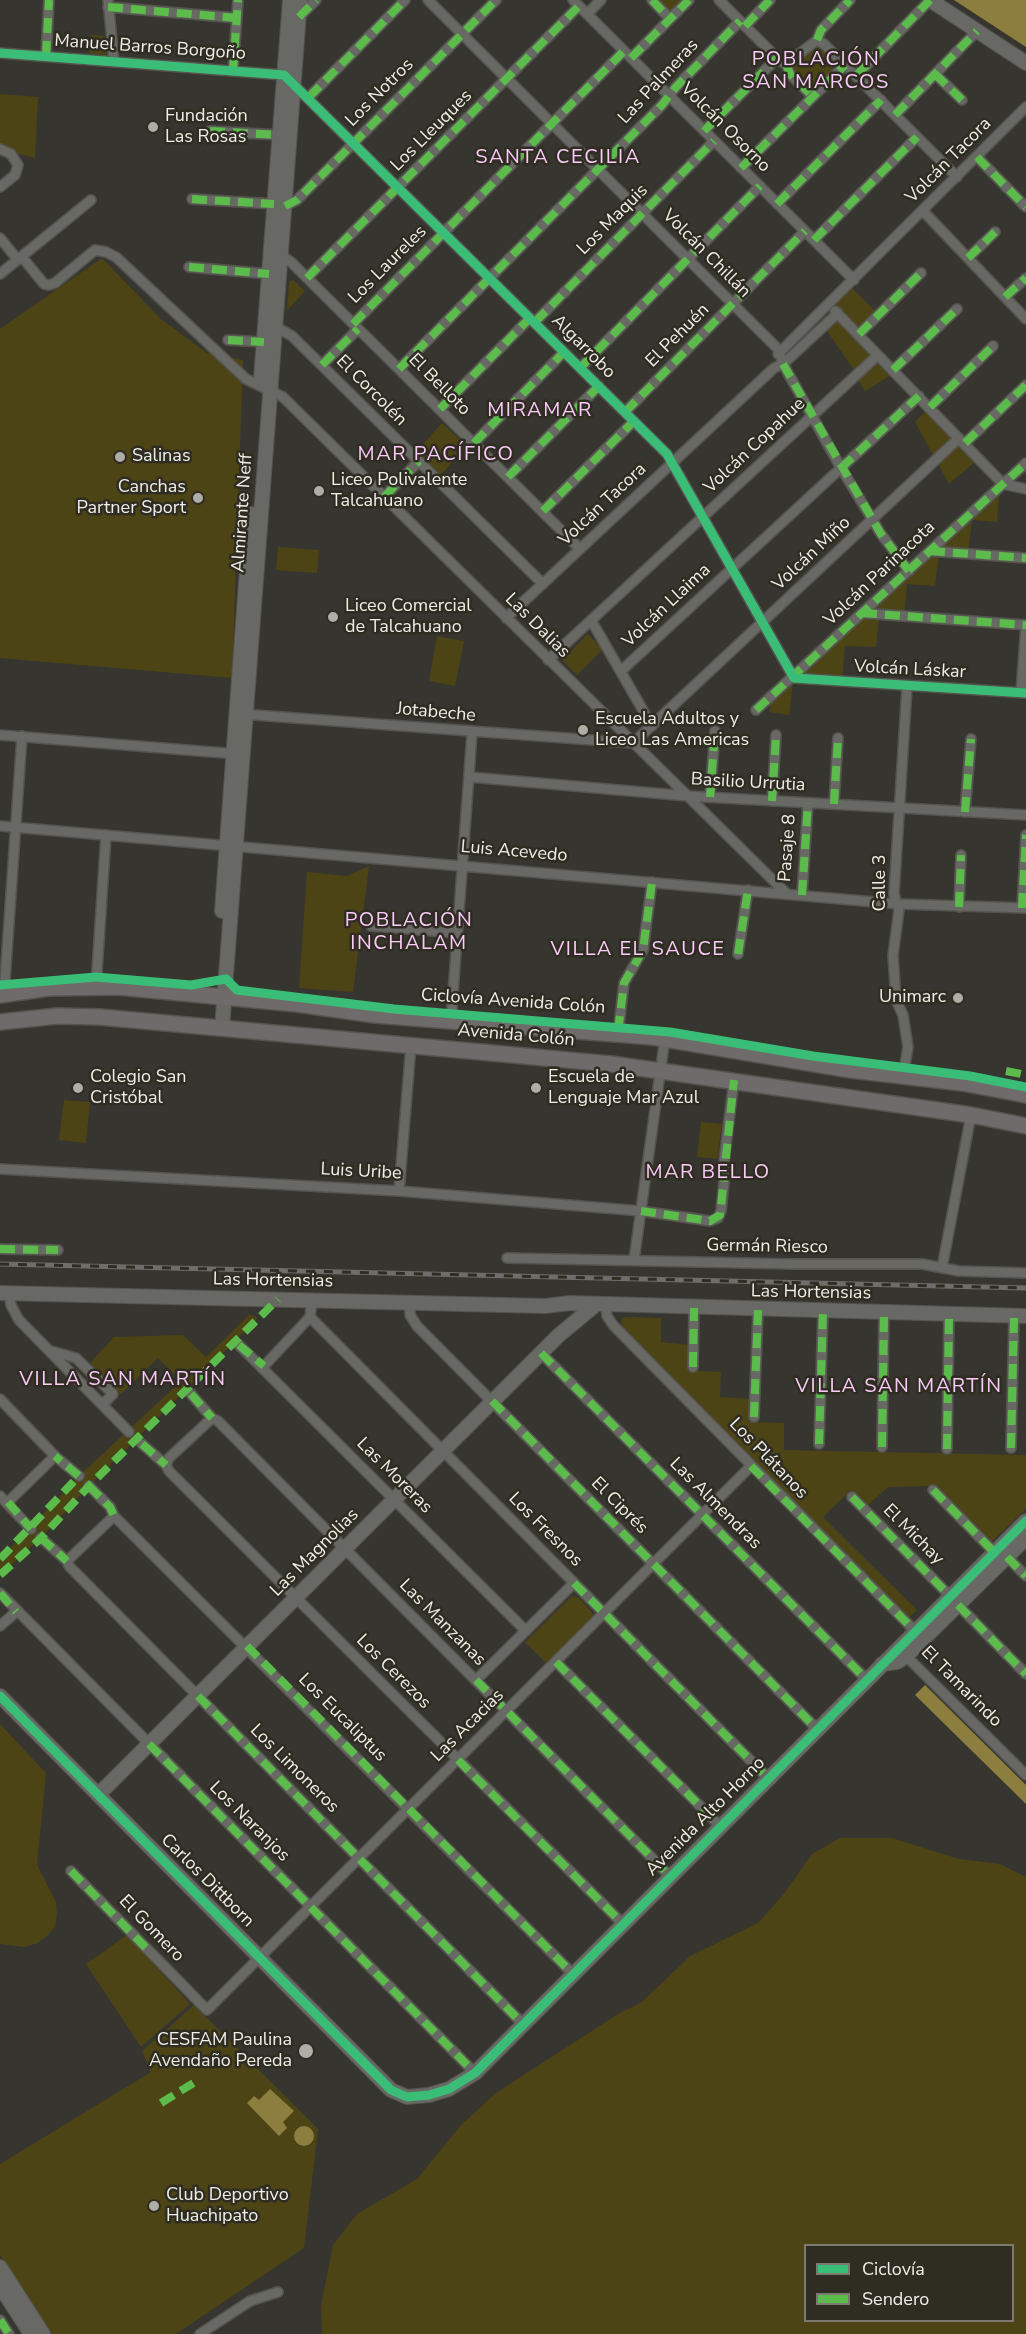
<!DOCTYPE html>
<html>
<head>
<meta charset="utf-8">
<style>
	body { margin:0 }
	#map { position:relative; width:1026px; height:2334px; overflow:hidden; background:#36352f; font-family:"Nunito Sans",sans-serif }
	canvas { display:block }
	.legend { position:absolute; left:804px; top:2244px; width:210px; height:78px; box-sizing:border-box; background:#2f2c22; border:2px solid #7b7970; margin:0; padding:8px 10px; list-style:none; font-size:18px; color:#eeede6 }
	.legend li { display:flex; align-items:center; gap:12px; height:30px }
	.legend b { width:30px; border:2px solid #7b7970 }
</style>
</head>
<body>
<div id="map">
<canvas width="1026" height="2334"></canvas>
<ul class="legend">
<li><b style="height:8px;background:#3abd76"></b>Ciclovía</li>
<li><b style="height:8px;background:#5cbc4b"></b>Sendero</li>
</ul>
</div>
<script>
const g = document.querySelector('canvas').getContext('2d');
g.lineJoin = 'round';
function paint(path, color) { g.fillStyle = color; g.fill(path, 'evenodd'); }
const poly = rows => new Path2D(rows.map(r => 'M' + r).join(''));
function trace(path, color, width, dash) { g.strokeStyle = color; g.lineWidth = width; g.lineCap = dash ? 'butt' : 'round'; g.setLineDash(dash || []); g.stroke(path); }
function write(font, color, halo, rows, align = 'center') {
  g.font = font + ' "Nunito Sans",sans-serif'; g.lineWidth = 5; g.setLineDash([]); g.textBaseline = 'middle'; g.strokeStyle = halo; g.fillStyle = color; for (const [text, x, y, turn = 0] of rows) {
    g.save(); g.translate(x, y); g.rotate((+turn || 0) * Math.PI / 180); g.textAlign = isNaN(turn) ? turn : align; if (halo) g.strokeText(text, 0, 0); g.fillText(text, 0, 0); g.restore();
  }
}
const green = poly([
	[653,0,688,0,670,17],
	[91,35,104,36,106,55,89,53],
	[814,42,844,65,813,96,791,74,790,64],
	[0,94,38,97,35,158,0,149],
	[102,258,161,319,207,353,243,360,232,678,0,658,0,329],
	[293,280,305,291,287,311,289,282],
	[851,287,876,312,859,329,834,304],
	[838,315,876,355,856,373,825,328],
	[878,357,893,374,865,391,856,377],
	[927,410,975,462,949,484,915,422],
	[442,423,467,446,440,476,415,453],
	[1000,488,997,522,972,520,968,553,932,551],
	[278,547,319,550,317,573,276,570],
	[930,552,939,553,935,586,907,584,904,615,865,612],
	[862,615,879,616,876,647,845,646,842,681,797,678],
	[588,634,603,649,577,675,562,660],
	[437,636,464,641,455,686,429,681],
	[793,681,789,715,769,712,771,699],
	[369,866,353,992,299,988,307,872,347,876],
	[64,1100,90,1102,86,1143,59,1140],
	[701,1122,722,1124,717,1159,697,1157],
	[250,1314,258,1318,89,1486,41,1538,0,1575,0,1559,79,1476,181,1381,158,1358,121,1394,90,1363,114,1337,183,1335,206,1357],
	[624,1317,661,1318,661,1342,690,1345,688,1370,721,1372,720,1397,751,1399,751,1422,784,1423,784,1450,1026,1455,1026,1509,991,1542,935,1486,888,1487,867,1506,850,1491,823,1517,917,1610,908,1618,622,1326,621,1320],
	[572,1596,578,1597,592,1612,593,1616,546,1663,525,1642],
	[0,1724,46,1773,37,1865,56,1902,57,1914,55,1926,49,1934,38,1943,24,1947,0,1944],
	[840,1838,892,1838,959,1859,1000,1864,1026,1877,1026,2334,322,2334,321,2306,333,2245,357,2214,417,2179,461,2125,496,2093,618,2014,642,2002,690,1956,758,1923,783,1895,812,1854],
	[806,2246,1012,2246,1012,2320,806,2320],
	[127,1935,190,2004,141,2047,86,1964],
	[194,2005,318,2129,304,2248,176,2334,49,2334,0,2255,0,2164,151,2072,142,2051]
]);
const water = poly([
	[954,0,1026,0,1026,47,980,17],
	[925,1685,1026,1785,1026,1804,915,1695],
	[270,2089,294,2111,283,2122,287,2128,279,2136,247,2103,254,2096,259,2100],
	'294 2136a10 10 0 1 1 20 0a10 10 0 1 1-20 0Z'
]);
const street = poly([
	[108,0,114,62],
	[428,0,779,350,783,364,841,468,881,534,909,571],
	[573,0,854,280],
	[652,0,670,19],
	[719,0,780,61,786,64,790,74,813,97],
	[108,7,237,18],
	[587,14,601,0],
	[299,17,316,0],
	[745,26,770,0],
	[817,40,824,44,957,177],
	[0,53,284,75,667,454,794,678,1026,693],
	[46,56,49,0],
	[631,58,689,0],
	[786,64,817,40,821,30,850,0],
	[233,71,238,0],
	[935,74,962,100],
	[856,76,930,0],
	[309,97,405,0],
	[895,115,977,31],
	[210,131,279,135],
	[704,131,777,58],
	[0,149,11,154,18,165,15,175,0,187],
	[977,157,1026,207],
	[741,168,845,65],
	[192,199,274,204],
	[777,204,881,100],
	[285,206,297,200,496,0],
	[923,211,1026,319],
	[0,238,18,260],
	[814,240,917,137],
	[278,253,291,262,580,549],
	[22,257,44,284,49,285,55,283,95,250,106,252,116,257,246,379,283,397,787,894],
	[968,258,995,232],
	[189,267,269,274],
	[0,274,91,200],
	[307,278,579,6],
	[1005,297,1026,278],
	[835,311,1003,484,1026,489],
	[535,322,714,141],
	[353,324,624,51],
	[276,327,292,336,543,584],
	[859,334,921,273],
	[228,340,264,342],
	[778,354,1026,107],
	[322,365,358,329],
	[580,368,760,186],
	[399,369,662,105,676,87,740,21],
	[893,370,957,309],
	[930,407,993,346],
	[440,409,530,318],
	[625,412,805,231],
	[474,443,564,352],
	[965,443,1026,385],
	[508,477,599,386],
	[384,497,419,461],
	[543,511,634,421],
	[930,551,1026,558],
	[862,613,1026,625,1021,693],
	[506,618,774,368,783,364,838,313],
	[591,620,652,726],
	[548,660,878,355],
	[621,671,919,396],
	[756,710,1026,463],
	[241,714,633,743,959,438],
	[0,735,237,754],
	[469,777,688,796,1026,815],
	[710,797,715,731],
	[772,801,776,735],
	[834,804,838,738],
	[965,812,971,739],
	[0,826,898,904,1026,908],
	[802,895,808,803],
	[959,907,961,855],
	[1022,908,1026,835],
	[371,926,457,933],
	[738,954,748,890],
	[96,986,106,835],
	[4,994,22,736],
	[451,1021,472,733],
	[618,1034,624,983,643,950,652,882],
	[903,1076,908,1047,903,1015,896,1000,893,955,899,910,894,894,907,687],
	[0,1169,399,1191,641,1211,710,1221,718,1218,721,1211,724,1183,723,1169,734,1080],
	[399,1191,411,1045],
	[0,1249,58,1250],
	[507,1258,793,1264,922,1264,959,1271,1026,1273],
	[634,1260,665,1038],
	[942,1268,971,1115],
	[9,1293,11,1305,19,1320,129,1432],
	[312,1300,310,1317,768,1778],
	[410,1301,410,1315,417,1326,817,1729],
	[606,1306,607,1316,613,1325,915,1631],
	[239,1345,526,1631],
	[51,1351,76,1358,113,1394,104,1403],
	[541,1353,866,1679],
	[264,1366,310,1317],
	[693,1367,694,1308],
	[191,1394,212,1418,218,1421,670,1876],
	[0,1399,55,1456,79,1476],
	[754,1417,758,1310],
	[142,1444,166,1465,169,1471,623,1924],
	[819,1444,823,1311],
	[882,1447,884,1313],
	[1011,1448,1014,1316],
	[947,1449,949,1314],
	[166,1465,169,1458,212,1418],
	[89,1486,110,1507,114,1516,573,1974],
	[933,1490,994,1552],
	[0,1496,31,1529],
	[852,1497,950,1596],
	[8,1502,55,1456],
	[41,1538,67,1561,69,1566,523,2024],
	[1007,1557,1026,1576],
	[67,1561,114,1516],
	[0,1593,475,2073],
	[958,1605,1026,1674],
	[0,1626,16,1612],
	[904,1654,1026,1775],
	[556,1662,720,1826],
	[476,1680,574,1583],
	[71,1871,207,2010,751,1466],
	[0,2320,9,2334],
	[200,2334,250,2301,278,2292]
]);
const secondary = poly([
	[930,0,1026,63],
	[261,378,290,0],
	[222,911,251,514],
	[222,1028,300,0],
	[0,1293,545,1306,570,1303,1026,1316],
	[882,1664,897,1662,906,1656,1026,1538],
	[0,1696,391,2090,407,2097,429,2095,449,2089,475,2073,1026,1521],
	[98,1795,558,1336,594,1306],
	[0,2267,43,2334],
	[0,2286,31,2334]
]);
const primary = poly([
	[0,995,49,988,118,987,297,1004,375,1015,653,1037,851,1070,962,1083,1026,1095],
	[0,1022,57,1016,100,1017,611,1064,971,1115,1026,1126]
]);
const rail = poly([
	[0,1264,1026,1288]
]);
const quiet = poly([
	[652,0,670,19],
	[108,7,237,18],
	[299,17,316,0],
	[745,26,770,0],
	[817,40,821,30,850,0],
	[46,56,49,0],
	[631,58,689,0],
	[786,64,790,74,813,97],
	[233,71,238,0],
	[935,74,962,100],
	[856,76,930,0],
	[309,97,405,0],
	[895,115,977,31],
	[210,131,279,135],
	[704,131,777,58],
	[977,157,1026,207],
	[741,168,845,65],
	[192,199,274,204],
	[777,204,881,100],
	[285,206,297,200,496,0],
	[814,240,917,137],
	[968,258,995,232],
	[189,267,269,274],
	[307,278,579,6],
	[1005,297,1026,278],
	[535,322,714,141],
	[353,324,624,51],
	[859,334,921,273],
	[228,340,264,342],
	[783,364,881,534,909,571],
	[322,365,358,329],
	[580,368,760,186],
	[399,369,662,105,676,87,740,21],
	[893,370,957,309],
	[930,407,993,346],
	[440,409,530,318],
	[625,412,805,231],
	[474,443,564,352],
	[965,443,1026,385],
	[841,468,919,396],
	[508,477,599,386],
	[384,497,419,461],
	[543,511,634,421],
	[930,551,1026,558],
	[862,613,1026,625],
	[756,710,1026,463],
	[710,797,715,731],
	[772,801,776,735],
	[834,804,838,738],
	[965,812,971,739],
	[802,895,808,803],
	[959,907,961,855],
	[1022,908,1026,835],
	[738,954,748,890],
	[618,1031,624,983,643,950,652,882],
	[1006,1071,1026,1075],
	[641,1211,710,1221,720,1215,734,1080],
	[0,1249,58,1250],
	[239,1345,264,1366],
	[541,1353,866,1679],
	[693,1367,694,1308],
	[191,1394,212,1418],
	[492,1401,817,1729],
	[754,1417,758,1310],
	[142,1444,166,1465],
	[819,1444,823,1311],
	[882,1447,884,1313],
	[1011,1448,1014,1316],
	[947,1449,949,1314],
	[751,1466,915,1631],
	[89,1486,110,1507,114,1516],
	[933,1490,994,1552],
	[852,1497,950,1596],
	[8,1502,31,1529],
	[41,1538,67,1561],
	[1007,1557,1026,1576],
	[0,1559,79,1476,55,1456],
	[0,1575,41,1538,89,1486,278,1299],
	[574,1583,768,1778],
	[0,1593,16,1612],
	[958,1605,1026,1674],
	[247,1646,573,1974],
	[556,1662,720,1826],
	[476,1680,670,1876],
	[198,1696,523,2024],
	[149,1744,475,2073],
	[458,1760,623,1924],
	[71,1871,149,1951],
	[161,2103,195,2082],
	[0,2320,9,2334]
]);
const cycleway = poly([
	[0,53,284,75,667,454,794,678,1026,693],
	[0,985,96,977,191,985,226,979,237,990,394,1009,670,1032,813,1056,970,1076,1026,1087],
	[0,1696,391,2090,407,2097,429,2095,449,2089,475,2073,1026,1521]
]);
const markers = [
	[153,127,6,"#aeada6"],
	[120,457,6,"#aeada6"],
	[319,491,6,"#aeada6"],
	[198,498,6,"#aeada6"],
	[333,617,6,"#aeada6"],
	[583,730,6,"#aeada6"],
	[958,998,6,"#aeada6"],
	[78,1088,6,"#aeada6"],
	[536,1088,6,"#aeada6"],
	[306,2051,8,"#aeada6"],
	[154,2206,6,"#aeada6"]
];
const streetNames = [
	["Manuel Barros Borgoño",150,48,4],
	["Las Palmeras",659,82,-47],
	["Los Notros",380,93,-45],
	["Volcán Osorno",725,128,45],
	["Los Lleuques",432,131,-45],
	["Volcán Tacora",949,161,-45],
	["Los Maquis",613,220,-45],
	["Volcán Chillán",706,254,45],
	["Los Laureles",388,265,-45],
	["El Pehuén",678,336,-45],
	["Algarrobo",583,347,45],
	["El Belloto",439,385,45],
	["El Corcolén",371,391,45],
	["Volcán Copahue",755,446,-43],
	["Volcán Tacora",603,505,-43],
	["Almirante Neff",243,513,-86],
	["Volcán Miño",812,554,-43],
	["Volcán Parinacota",880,574,-43],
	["Volcán Llaima",667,606,-43],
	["Las Dalias",537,626,45],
	["Volcán Láskar",910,670,3],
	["Jotabeche",436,713,5],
	["Basilio Urrutia",748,783,3],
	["Pasaje 8",788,848,-86],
	["Luis Acevedo",514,852,5],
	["Calle 3",881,883,-90],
	["Ciclovía Avenida Colón",513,1002,4],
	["Avenida Colón",516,1036,5],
	["Luis Uribe",361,1172,3],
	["Germán Riesco",767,1247,1],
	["Las Hortensias",273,1281,1],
	["Las Hortensias",811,1293,1],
	["Los Plátanos",768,1459,46],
	["Las Moreras",394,1476,45],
	["Las Almendras",715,1504,45],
	["El Ciprés",619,1506,45],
	["Los Fresnos",545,1530,45],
	["El Michay",913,1535,45],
	["Las Magnolias",315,1553,-45],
	["Las Manzanas",442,1623,45],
	["Los Cerezos",393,1672,45],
	["El Tamarindo",961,1687,45],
	["Los Eucaliptus",342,1718,45],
	["Las Acacias",468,1726,-45],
	["Los Limoneros",294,1769,45],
	["Avenida Alto Horno",706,1817,-45],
	["Los Naranjos",249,1822,45],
	["Carlos Dittborn",207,1881,45],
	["El Gomero",151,1929,46]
];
const poiNames = [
	["Fundación",165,117],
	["Las Rosas",165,138],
	["Salinas",132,457],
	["Liceo Polivalente",331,481],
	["Talcahuano",331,502],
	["Canchas",186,488,"right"],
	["Partner Sport",186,509,"right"],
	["Liceo Comercial",345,607],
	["de Talcahuano",345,628],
	["Escuela Adultos y",595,720],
	["Liceo Las Americas",595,741],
	["Unimarc",946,998,"right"],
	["Colegio San",90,1078],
	["Cristóbal",90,1099],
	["Escuela de",548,1078],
	["Lenguaje Mar Azul",548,1099],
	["CESFAM Paulina",292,2041,"right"],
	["Avendaño Pereda",292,2062,"right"],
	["Club Deportivo",166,2196],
	["Huachipato",166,2217]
];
const neighbourhoodNames = [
	["POBLACIÓN",816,60],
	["SAN MARCOS",816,83],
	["SANTA CECILIA",558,158],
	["MIRAMAR",540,411],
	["MAR PACÍFICO",436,455],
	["POBLACIÓN",409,921],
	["INCHALAM",409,944],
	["VILLA EL SAUCE",638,950],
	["MAR BELLO",708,1173],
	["VILLA SAN MARTÍN",123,1380],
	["VILLA SAN MARTÍN",899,1387]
];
paint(green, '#4d4416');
paint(water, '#8c7e3e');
trace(street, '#54534d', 12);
trace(secondary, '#54534d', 16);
trace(primary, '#54534d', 18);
trace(street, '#686864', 9);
trace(secondary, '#686864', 14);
trace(primary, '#6f6b6a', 15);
trace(rail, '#6e6d6a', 5);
trace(rail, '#2f2c22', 3, [9]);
trace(quiet, '#5cbc4b', 8, [15, 8]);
trace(cycleway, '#3abd76', 9);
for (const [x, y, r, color] of markers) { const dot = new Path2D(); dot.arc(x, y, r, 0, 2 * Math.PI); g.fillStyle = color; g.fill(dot); trace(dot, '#2f2c22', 2); }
write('18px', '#eeede6', '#2f2c22', streetNames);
write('18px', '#eeede6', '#2f2c22', poiNames, 'left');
g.letterSpacing = '1.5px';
write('20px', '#facaf8', '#2f2c22', neighbourhoodNames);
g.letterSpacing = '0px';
</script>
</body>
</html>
